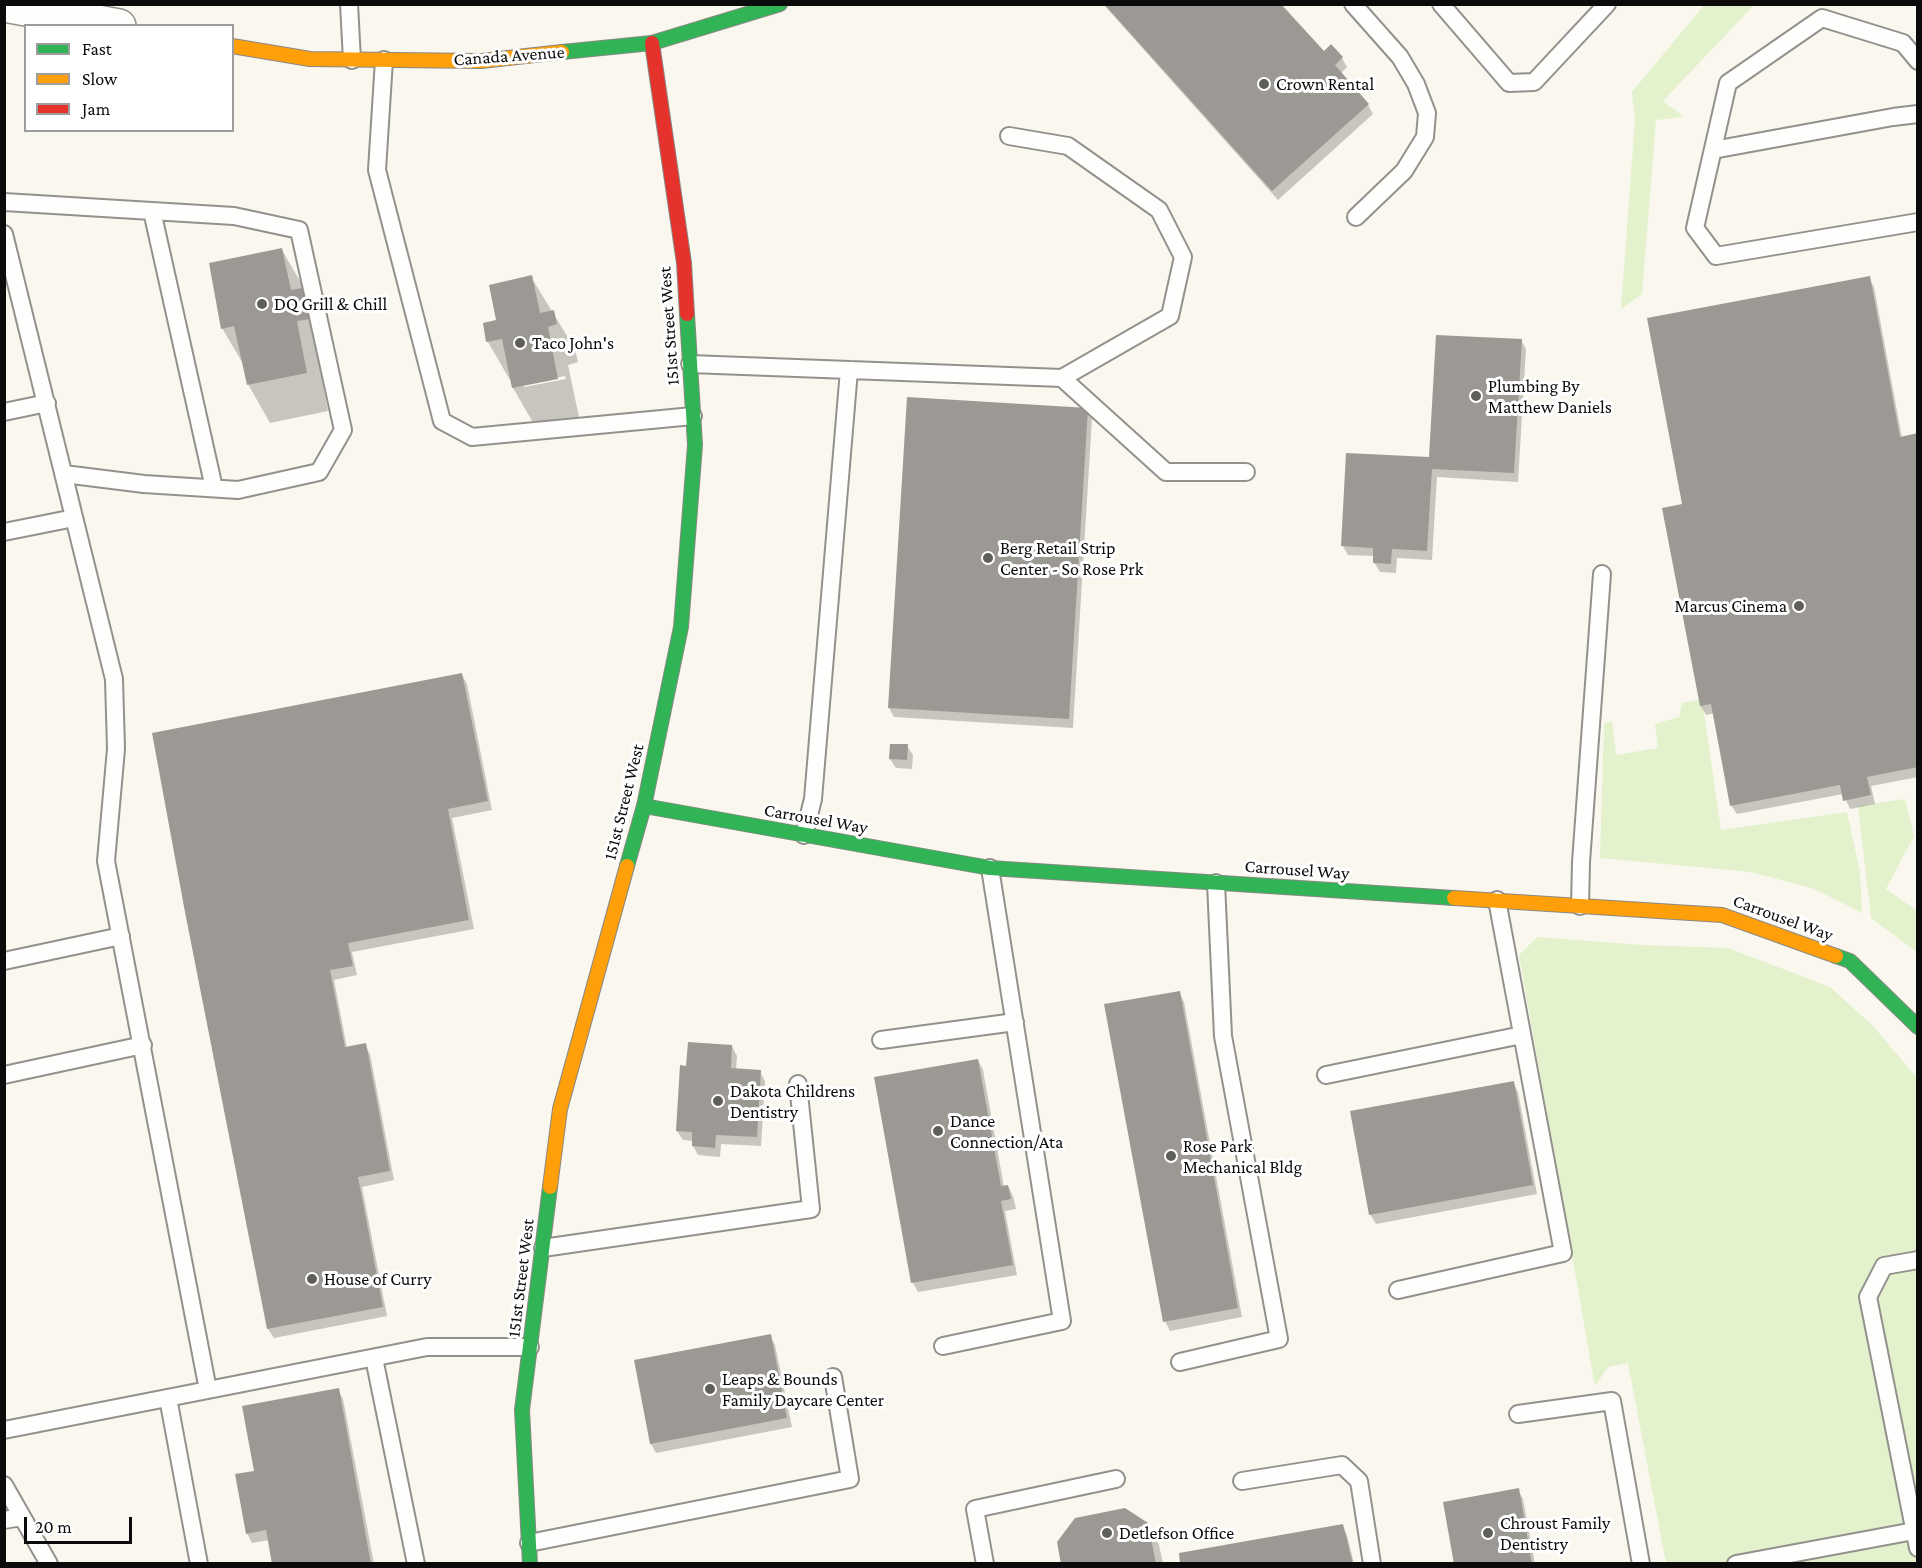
<!DOCTYPE html>
<html>
<head>
<meta charset="utf-8">
<style>
	body { margin:0 }
	#map { position:relative; width:1922px; height:1568px; overflow:hidden; background:#faf7ee; font-family:"Crimson Pro",serif }
	canvas { display:block }
	.frame { position:absolute; inset:0; border:6px solid #0b0b0b; pointer-events:none }
	.legend { position:absolute; left:24px; top:24px; width:210px; height:108px; box-sizing:border-box; background:#fff; border:2px solid #9d9d9d; margin:0; padding:8px 10px; list-style:none; font-size:18px; color:#0b0b0b }
	.legend li { display:flex; align-items:center; gap:12px; height:30px }
	.legend b { width:30px; border:2px solid #9d9d9d }
	.scale { position:absolute; left:24px; top:1517px; width:108px; height:27px; box-sizing:border-box; border:3px solid #0b0b0b; border-top:0; padding-left:8px; font-size:18px; line-height:21px; white-space:nowrap; color:#0b0b0b; -webkit-text-stroke:4px #fff; paint-order:stroke }
</style>
</head>
<body>
<div id="map">
<canvas width="1922" height="1568"></canvas>
<div class="frame"></div>
<ul class="legend">
<li><b style="height:8px;background:#30b455"></b>Fast</li>
<li><b style="height:8px;background:#ff9f0a"></b>Slow</li>
<li><b style="height:8px;background:#e5322d"></b>Jam</li>
</ul>
<div class="scale">20 m</div>
</div>
<script>
const g = document.querySelector('canvas').getContext('2d');
g.lineJoin = 'round';
function paint(path, color) { g.fillStyle = color; g.fill(path, 'evenodd'); }
const poly = rows => new Path2D(rows.map(r => 'M' + r).join(''));
function trace(path, color, width, dash) { g.strokeStyle = color; g.lineWidth = width; g.lineCap = dash ? 'butt' : 'round'; g.setLineDash(dash || []); g.stroke(path); }
function write(font, color, halo, rows, align = 'center') {
  g.font = font + ' "Crimson Pro",serif'; g.lineWidth = 6; g.setLineDash([]); g.textBaseline = 'middle'; g.strokeStyle = halo; g.fillStyle = color; for (const [text, x, y, turn = 0] of rows) {
    g.save(); g.translate(x, y); g.rotate((+turn || 0) * Math.PI / 180); g.textAlign = isNaN(turn) ? turn : align; if (halo) g.strokeText(text, 0, 0); g.fillText(text, 0, 0); g.restore();
  }
}
const green = poly([
	[1705,4,1754,5,1663,101,1684,117,1656,120,1642,294,1621,309,1635,120,1632,92],
	[1702,699,1721,830,1847,812,1860,872,1862,913,1815,889,1751,872,1600,858,1604,724,1612,721,1616,755,1658,748,1655,724,1679,717,1682,703],
	[1905,799,1914,836,1886,889,1917,911,1917,952,1871,918,1858,806],
	[1537,937,1641,945,1728,948,1830,987,1873,1026,1917,1078,1917,1563,1666,1563,1628,1363,1608,1367,1595,1386,1519,955]
]);
const shadow = poly([
	[1103,4,1279,4,1323,53,1342,58,1347,67,1340,74,1368,105,1373,114,1278,200],
	[282,250,304,288,331,357,318,359,328,411,270,423,248,384,245,367,222,328],
	[531,277,575,349,578,362,568,365,579,417,535,426,513,388,511,380,510,380,488,342,484,325,498,322],
	[565,376,566,379,524,387,524,384],
	[1869,278,1874,287,1902,438,1918,435,1918,777,1871,786,1875,804,1850,809,1843,794,1737,814,1731,805,1715,713,1706,715,1701,706,1684,506],
	[1521,340,1526,349,1518,482,1437,477,1432,560,1397,558,1396,573,1380,572,1374,562,1375,556,1348,555,1343,546,1431,459],
	[1087,409,1092,418,1073,728,894,717,889,708],
	[462,675,467,684,492,810,452,818,474,929,352,952,357,975,334,980,347,1048,365,1045,370,1054,394,1180,362,1187,387,1316,274,1338,268,1329,153,734],
	[907,746,913,755,912,769,896,768,890,759],
	[1179,992,1184,1002,1242,1317,1170,1331,1165,1321],
	[732,1046,737,1056,736,1070,760,1072,765,1081,761,1146,721,1144,720,1157,698,1155,693,1146,693,1141,683,1140,677,1131,688,1067],
	[978,1060,983,1070,1004,1187,1008,1186,1013,1196,1016,1209,1005,1211,1017,1275,918,1292,913,1283,876,1078],
	[1513,1082,1518,1092,1537,1194,1376,1224,1370,1214],
	[770,1336,775,1345,792,1427,656,1453,651,1444,636,1361],
	[338,1390,343,1399,374,1564,274,1564,269,1540,252,1543,247,1533,256,1472],
	[1518,1490,1523,1499,1535,1564,1455,1564],
	[1147,1524,1159,1545,1163,1564,1063,1564],
	[1342,1525,1347,1535,1354,1564,1182,1564]
]);
const building = poly([
	[1104,4,1281,4,1324,51,1331,44,1343,57,1335,65,1369,104,1272,191],
	[282,248,291,290,303,288,310,319,297,321,307,373,247,385,234,326,221,329,209,263],
	[532,275,540,313,554,310,557,324,548,327,558,379,512,388,502,339,486,342,483,323,496,320,489,285],
	[1870,276,1900,437,1918,433,1918,767,1867,777,1871,795,1843,801,1840,785,1730,806,1711,704,1700,706,1662,508,1682,504,1647,318],
	[1436,335,1522,339,1514,473,1432,469,1427,551,1392,549,1391,564,1373,563,1373,548,1341,546,1346,453,1429,457],
	[907,397,1088,408,1069,719,888,708],
	[462,673,488,801,448,809,469,920,348,943,353,966,330,970,345,1047,366,1043,390,1171,358,1177,383,1307,267,1329,185,912,152,733],
	[890,744,908,744,907,760,889,759],
	[1180,991,1238,1308,1163,1322,1104,1004],
	[688,1042,732,1045,731,1068,761,1070,757,1137,716,1135,715,1148,692,1146,692,1132,676,1131,680,1065,686,1066],
	[978,1059,1001,1186,1008,1185,1011,1199,1001,1201,1013,1265,911,1283,874,1077],
	[1514,1081,1533,1185,1369,1215,1350,1111],
	[771,1334,787,1418,650,1444,634,1360],
	[339,1388,371,1564,272,1564,266,1530,246,1534,235,1474,254,1471,242,1406],
	[1519,1488,1532,1564,1454,1564,1443,1502],
	[1125,1508,1148,1523,1156,1564,1061,1564,1057,1542,1075,1518],
	[1343,1524,1353,1564,1180,1564,1179,1553]
]);
const lane = poly([
	[349,4,352,60],
	[1353,4,1400,57,1416,84,1427,113,1425,137,1404,171,1356,217],
	[1441,4,1509,83,1534,82,1607,4],
	[384,60,377,170,442,421,472,437,693,416],
	[1918,61,1903,43,1822,18,1728,83,1695,228,1716,256,1918,222],
	[1713,150,1893,117,1918,114],
	[4,202,234,216,299,230,343,430,319,472,238,490,144,484,64,474],
	[152,211,214,488],
	[4,234,114,679,116,749,106,861,208,1390],
	[690,364,1062,378,1170,316,1183,257,1159,210,1068,146,1009,136],
	[1062,378,1166,472,1246,472],
	[4,412,47,403],
	[4,532,74,518],
	[804,835,813,799,849,370],
	[1580,906,1581,862,1602,574],
	[4,961,121,936],
	[881,1040,1015,1022],
	[4,1075,143,1045],
	[1326,1075,1522,1035],
	[543,1248,811,1209,798,1084],
	[1918,1260,1884,1266,1868,1297,1918,1548],
	[1398,1290,1563,1253,1497,900],
	[943,1346,1062,1321,990,868],
	[374,1358,416,1564],
	[1180,1362,1279,1339,1223,1036,1216,883],
	[168,1398,199,1564],
	[1518,1414,1612,1401,1641,1564],
	[4,1430,427,1347,530,1347],
	[1242,1481,1342,1465,1359,1481,1372,1564],
	[4,1485,49,1564],
	[4,1520,22,1517],
	[529,1543,850,1479,833,1377],
	[985,1564,975,1509,1116,1479],
	[1736,1564,1914,1531]
]);
const street = poly([
	[4,5,119,26]
]);
const fast = poly([
	[562,52,652,43,780,4],
	[644,806,990,868,1454,898],
	[627,866,644,806,681,627,695,445,687,314],
	[1836,956,1850,961,1918,1027],
	[530,1564,522,1410,550,1187]
]);
const slow = poly([
	[232,46,310,59,481,61,562,52],
	[1454,898,1722,915,1836,956],
	[550,1187,560,1109,627,866]
]);
const jam = poly([
	[652,43,684,263,687,314]
]);
const markers = [
	[1264,84,6,"#5f5e5a"],
	[262,304,6,"#5f5e5a"],
	[520,343,6,"#5f5e5a"],
	[1476,396,6,"#5f5e5a"],
	[988,558,6,"#5f5e5a"],
	[1799,606,6,"#5f5e5a"],
	[718,1101,6,"#5f5e5a"],
	[938,1131,6,"#5f5e5a"],
	[1171,1156,6,"#5f5e5a"],
	[312,1279,6,"#5f5e5a"],
	[710,1389,6,"#5f5e5a"],
	[1107,1533,6,"#5f5e5a"],
	[1488,1533,6,"#5f5e5a"]
];
const streetNames = [
	["Canada Avenue",509,56,-4],
	["151st Street West",669,326,-94],
	["151st Street West",624,802,-76],
	["Carrousel Way",816,819,10],
	["Carrousel Way",1297,870,4],
	["Carrousel Way",1783,918,20],
	["151st Street West",521,1278,-83]
];
const poiNames = [
	["Crown Rental",1276,84],
	["DQ Grill & Chill",274,304],
	["Taco John's",532,343],
	["Plumbing By",1488,386],
	["Matthew Daniels",1488,407],
	["Berg Retail Strip",1000,548],
	["Center - So Rose Prk",1000,569],
	["Marcus Cinema",1787,606,"right"],
	["Dakota Childrens",730,1091],
	["Dentistry",730,1112],
	["Dance",950,1121],
	["Connection/Ata",950,1142],
	["Rose Park",1183,1146],
	["Mechanical Bldg",1183,1167],
	["House of Curry",324,1279],
	["Leaps & Bounds",722,1379],
	["Family Daycare Center",722,1400],
	["Chroust Family",1500,1523],
	["Dentistry",1500,1544],
	["Detlefson Office",1119,1533]
];
paint(green, '#e3f1cc');
paint(shadow, '#0003');
paint(building, '#9c9994');
trace(lane, '#93918d', 20);
trace(street, '#93918d', 36);
trace(fast, '#898884', 16);
trace(slow, '#898884', 16);
trace(jam, '#898884', 16);
trace(lane, '#fefefc', 16);
trace(street, '#fefefc', 33);
trace(fast, '#30b455', 14);
trace(slow, '#ff9f0a', 14);
trace(jam, '#e5322d', 14);
for (const [x, y, r, color] of markers) { const dot = new Path2D(); dot.arc(x, y, r, 0, 2 * Math.PI); g.fillStyle = color; g.fill(dot); trace(dot, '#fff', 2); }
write('18px', '#0b0b0b', '#fff', streetNames);
write('18px', '#0b0b0b', '#fff', poiNames, 'left');
</script>
</body>
</html>
